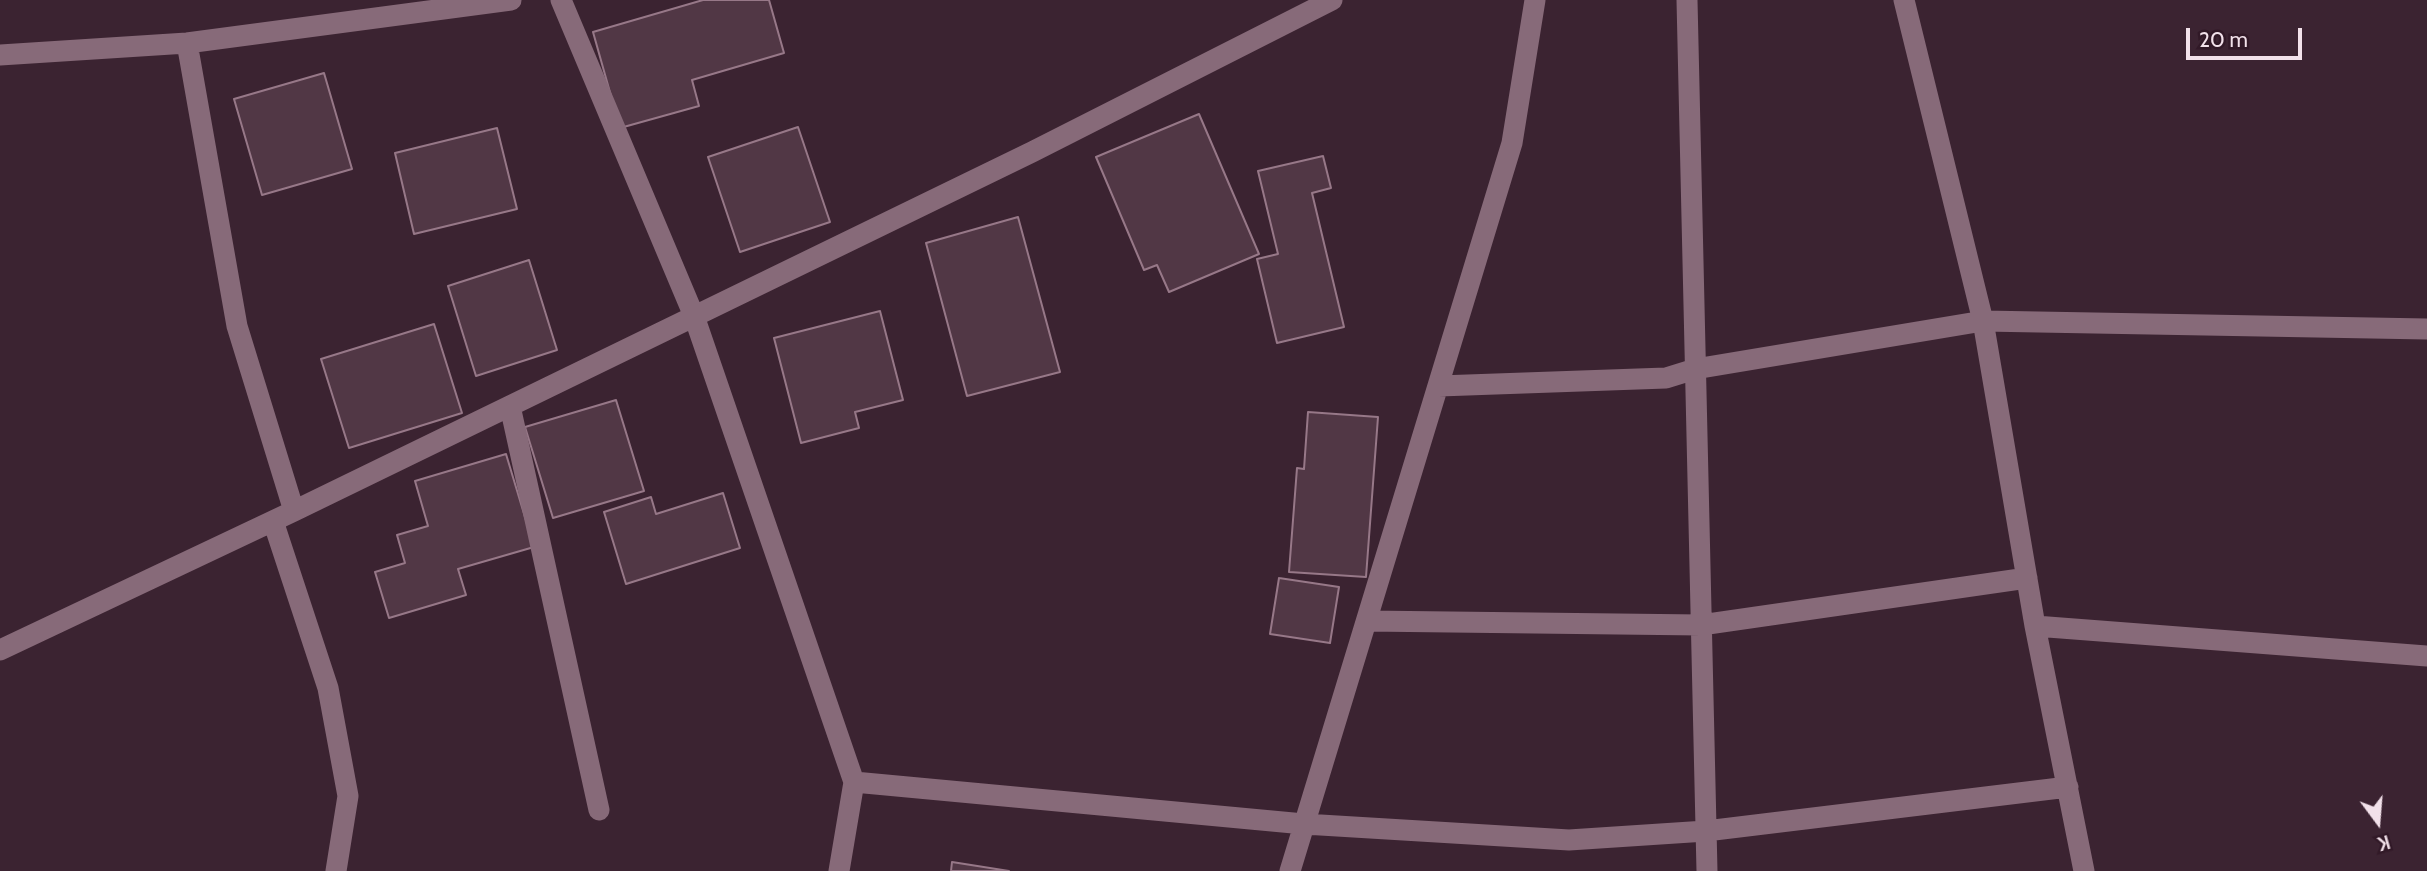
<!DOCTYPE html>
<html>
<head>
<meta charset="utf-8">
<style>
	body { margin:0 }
	#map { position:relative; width:2427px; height:871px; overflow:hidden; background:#3b2331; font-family:Cabin,sans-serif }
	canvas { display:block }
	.north { position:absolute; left:2343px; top:787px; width:70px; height:70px; -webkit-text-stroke:5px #311927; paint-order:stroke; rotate:164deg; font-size:19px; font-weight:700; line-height:28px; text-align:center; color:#f2e1ea }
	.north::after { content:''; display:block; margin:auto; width:24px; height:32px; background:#f2e1ea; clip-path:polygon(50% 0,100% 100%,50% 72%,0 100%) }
	.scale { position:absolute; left:2186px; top:28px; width:116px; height:32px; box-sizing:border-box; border:4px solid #f2e1ea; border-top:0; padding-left:9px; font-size:21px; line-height:24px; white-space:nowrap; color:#f2e1ea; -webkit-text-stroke:5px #311927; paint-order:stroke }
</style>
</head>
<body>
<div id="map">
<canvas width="2427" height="871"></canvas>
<div class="north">K</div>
<div class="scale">20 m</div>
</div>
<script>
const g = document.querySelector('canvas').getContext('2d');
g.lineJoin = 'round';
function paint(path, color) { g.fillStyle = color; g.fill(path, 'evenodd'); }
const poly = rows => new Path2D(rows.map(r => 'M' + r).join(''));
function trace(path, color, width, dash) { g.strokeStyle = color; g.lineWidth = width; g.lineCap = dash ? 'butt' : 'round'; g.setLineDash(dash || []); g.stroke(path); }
const building = poly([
	[703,0,769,0,784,53,692,80,699,106,620,128,593,32,703,0],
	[324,73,352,169,262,195,234,99,324,73],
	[1199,114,1259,254,1169,292,1157,265,1144,270,1096,157,1199,114],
	[798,127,830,222,740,252,708,157,798,127],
	[497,128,517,209,414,234,395,153,497,128],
	[1323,156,1331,188,1312,193,1344,327,1277,343,1257,259,1278,254,1258,171,1323,156],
	[1018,217,1060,372,967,396,926,243,1018,217],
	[529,260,557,350,476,376,448,286,529,260],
	[880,311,903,400,855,412,859,428,801,443,774,338,880,311],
	[434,324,462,413,349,448,321,359,434,324],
	[616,400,644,491,553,518,525,427,616,400],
	[1308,412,1378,417,1366,577,1289,572,1297,468,1304,469,1308,412],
	[506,454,534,547,458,569,466,595,389,618,375,572,405,563,397,535,428,526,415,481,506,454],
	[723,493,740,548,626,584,604,512,651,497,656,514,723,493],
	[1279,578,1339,587,1330,643,1270,634,1279,578],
	[952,862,1009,871,951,871,952,862]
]);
const minor = poly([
	[561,0,694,316,854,782,839,871],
	[1687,0,1707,871],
	[1904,0,1983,321,2035,626,2084,871],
	[187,43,237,326,294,511],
	[0,55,187,43,511,0],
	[1439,386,1666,378,1695,369,1983,321,2427,329],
	[510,406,599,810],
	[273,521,328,688,348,796,336,871],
	[1367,621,1701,625,2027,578],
	[2035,626,2427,656],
	[0,650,294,511,1032,152,1332,0],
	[854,782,1304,824,1569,840,1706,831,2068,787],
	[1290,871,1512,143,1535,0]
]);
paint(building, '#513745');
trace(building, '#977888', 2);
trace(minor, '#876a79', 21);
</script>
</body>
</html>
